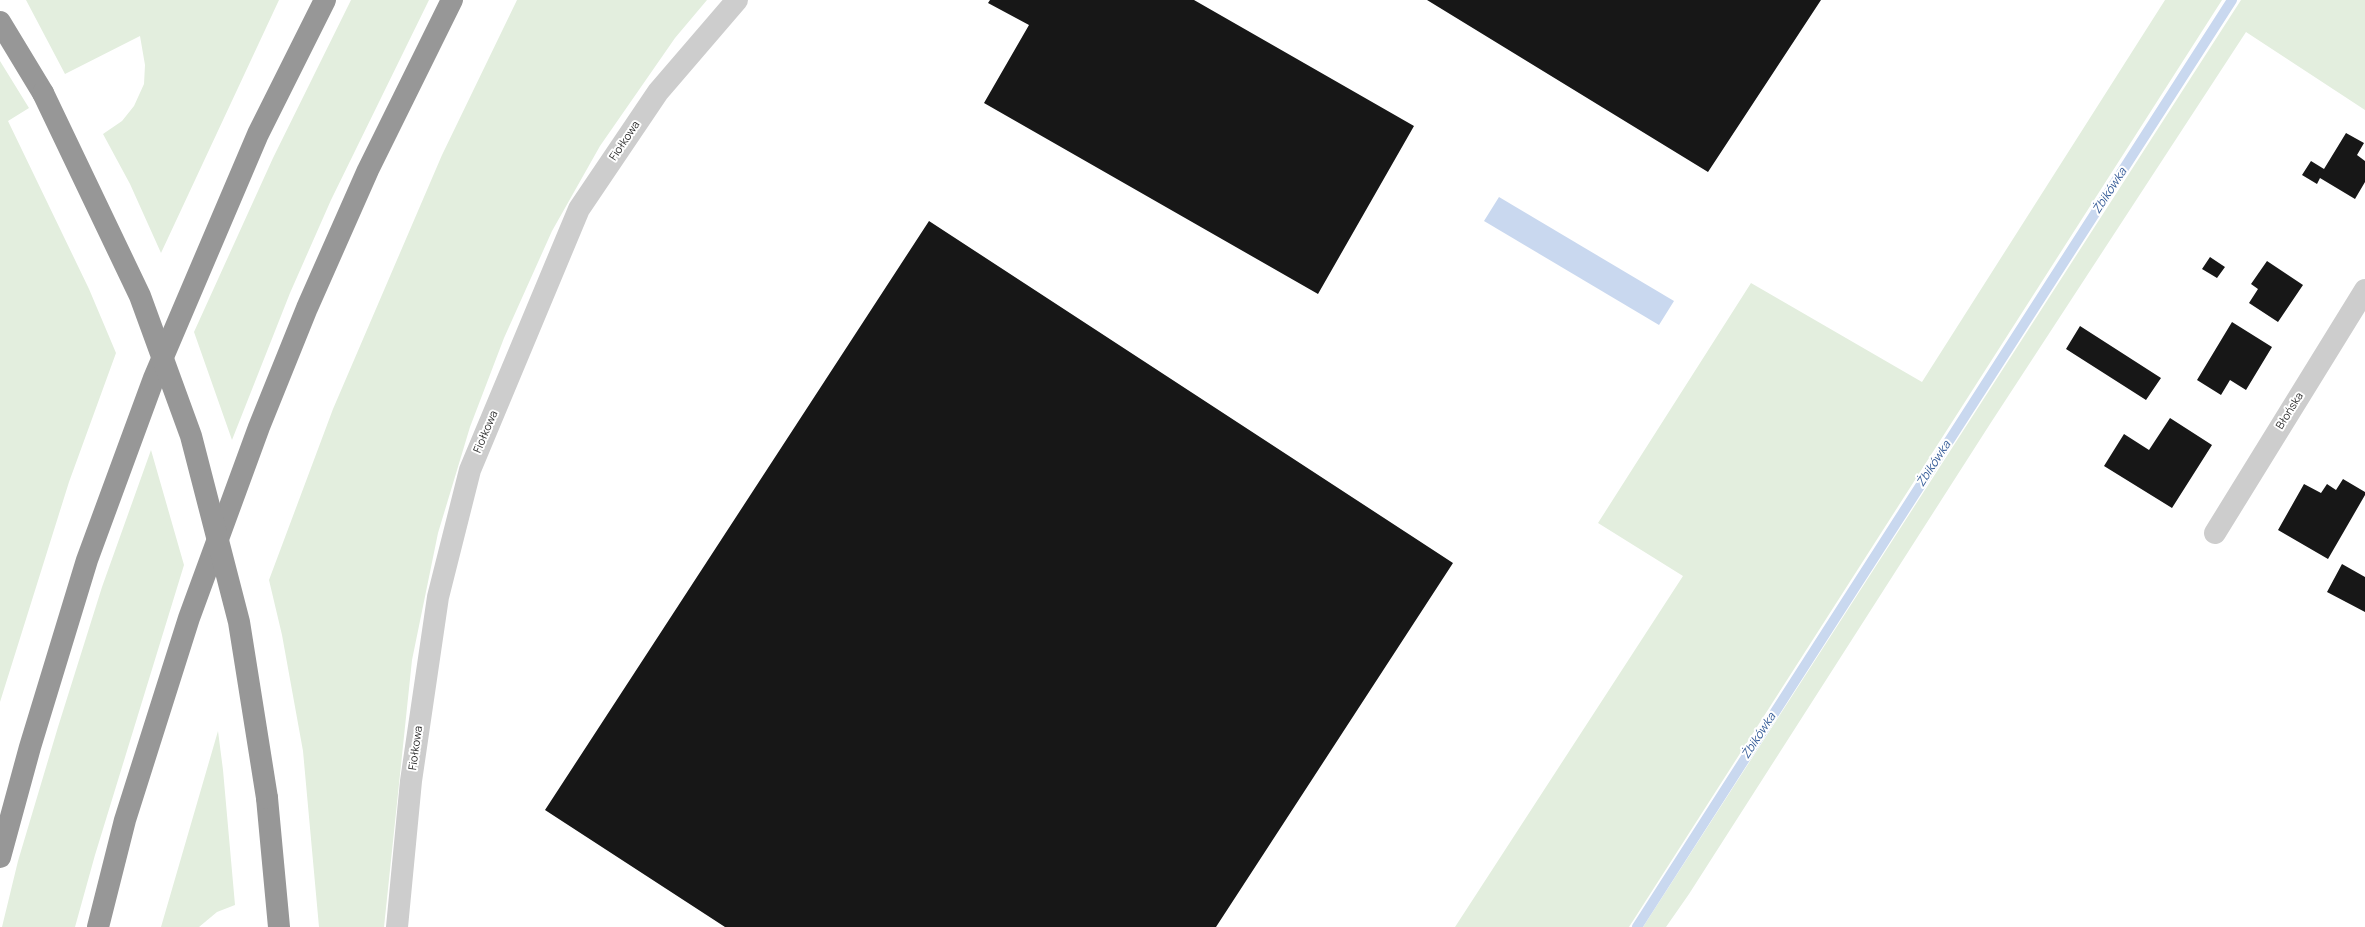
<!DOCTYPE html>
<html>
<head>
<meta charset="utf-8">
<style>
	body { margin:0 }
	canvas { display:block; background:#fff }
</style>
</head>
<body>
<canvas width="2365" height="927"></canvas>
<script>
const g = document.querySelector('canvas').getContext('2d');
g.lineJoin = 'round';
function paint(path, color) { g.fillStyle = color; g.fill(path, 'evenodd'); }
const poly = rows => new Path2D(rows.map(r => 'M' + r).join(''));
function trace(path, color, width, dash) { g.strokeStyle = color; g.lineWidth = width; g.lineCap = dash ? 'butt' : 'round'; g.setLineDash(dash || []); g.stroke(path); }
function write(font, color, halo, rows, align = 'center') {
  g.font = font + ' Manrope,sans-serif'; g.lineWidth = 4; g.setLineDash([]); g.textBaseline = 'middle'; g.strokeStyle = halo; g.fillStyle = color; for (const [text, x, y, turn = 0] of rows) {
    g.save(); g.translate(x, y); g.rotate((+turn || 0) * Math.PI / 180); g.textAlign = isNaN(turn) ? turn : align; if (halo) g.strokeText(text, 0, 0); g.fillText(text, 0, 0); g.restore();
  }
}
const green = poly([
	[26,0,279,0,161,253,130,184,103,134,122,121,134,106,144,84,145,65,140,36,65,74],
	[351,0,429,0,331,200,290,293,232,440,194,332,273,158],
	[517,0,707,0,675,38,600,146,552,231,504,338,470,427,438,533,412,660,384,927,319,927,303,751,282,635,269,580,333,409,442,155],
	[2165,0,2222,0,1629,927,1455,927,1683,576,1598,523,1751,283,1922,382],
	[2241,0,2365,0,2365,110,2246,32,1990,424,1689,894,1666,927,1643,927],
	[0,61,29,108,8,121,89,289,116,353,69,482,0,702],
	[151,450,184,565,95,855,75,927,2,927,18,861,58,727,102,587],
	[218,731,223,770,235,905,217,912,199,927,161,927]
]);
const water = poly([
	[1499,197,1674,301,1659,325,1484,221]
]);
const stream = poly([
	[1637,927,2232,0]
]);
const building = poly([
	[990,0,1194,0,1414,126,1318,294,984,103,1029,25,988,3],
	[1427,0,1821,0,1708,172],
	[2346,133,2364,143,2357,155,2365,161,2365,182,2355,199,2320,178,2317,184,2302,175,2311,161,2324,169],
	[929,221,1453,563,1216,927,725,927,545,810],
	[2210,257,2225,267,2217,278,2202,269],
	[2267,261,2303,285,2278,322,2249,303,2258,289,2251,284],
	[2232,322,2272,347,2246,390,2230,380,2221,395,2197,380],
	[2080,326,2161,378,2146,400,2066,349],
	[2170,418,2212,445,2172,508,2104,466,2124,434,2149,450],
	[2343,479,2365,492,2365,495,2328,559,2278,530,2304,484,2321,493,2327,484,2336,490],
	[2342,564,2365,577,2365,612,2327,592]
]);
const minor = poly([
	[2215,533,2365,290],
	[397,927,411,781,438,597,470,470,579,209,658,92,737,0]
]);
const highway = poly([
	[0,22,43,93],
	[267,798,279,927],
	[0,857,30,747,87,560,154,378,258,134,325,0],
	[98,927,125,820,189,618,259,427,307,308,368,170,452,0]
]);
const highwayBridge = poly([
	[43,93,140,296,191,436,239,622,267,798]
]);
const streetNames = [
	["Fiołkowa",625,141,-56],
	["Błońska",2290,411,-58],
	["Fiołkowa",486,432,-67],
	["Fiołkowa",416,748,-82]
];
const waterNames = [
	["Żbikówka",2110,191,-57],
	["Żbikówka",1934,464,-57],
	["Żbikówka",1759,736,-57]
];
paint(green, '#e3eede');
paint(water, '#c9d8ef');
trace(stream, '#c9d8ef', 10);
paint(building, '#171717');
trace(minor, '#cdcdcd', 22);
trace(highway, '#979797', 22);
trace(highwayBridge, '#979797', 22);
write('11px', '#303030', '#fff', streetNames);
write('italic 12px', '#385e99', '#fff', waterNames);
</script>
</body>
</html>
